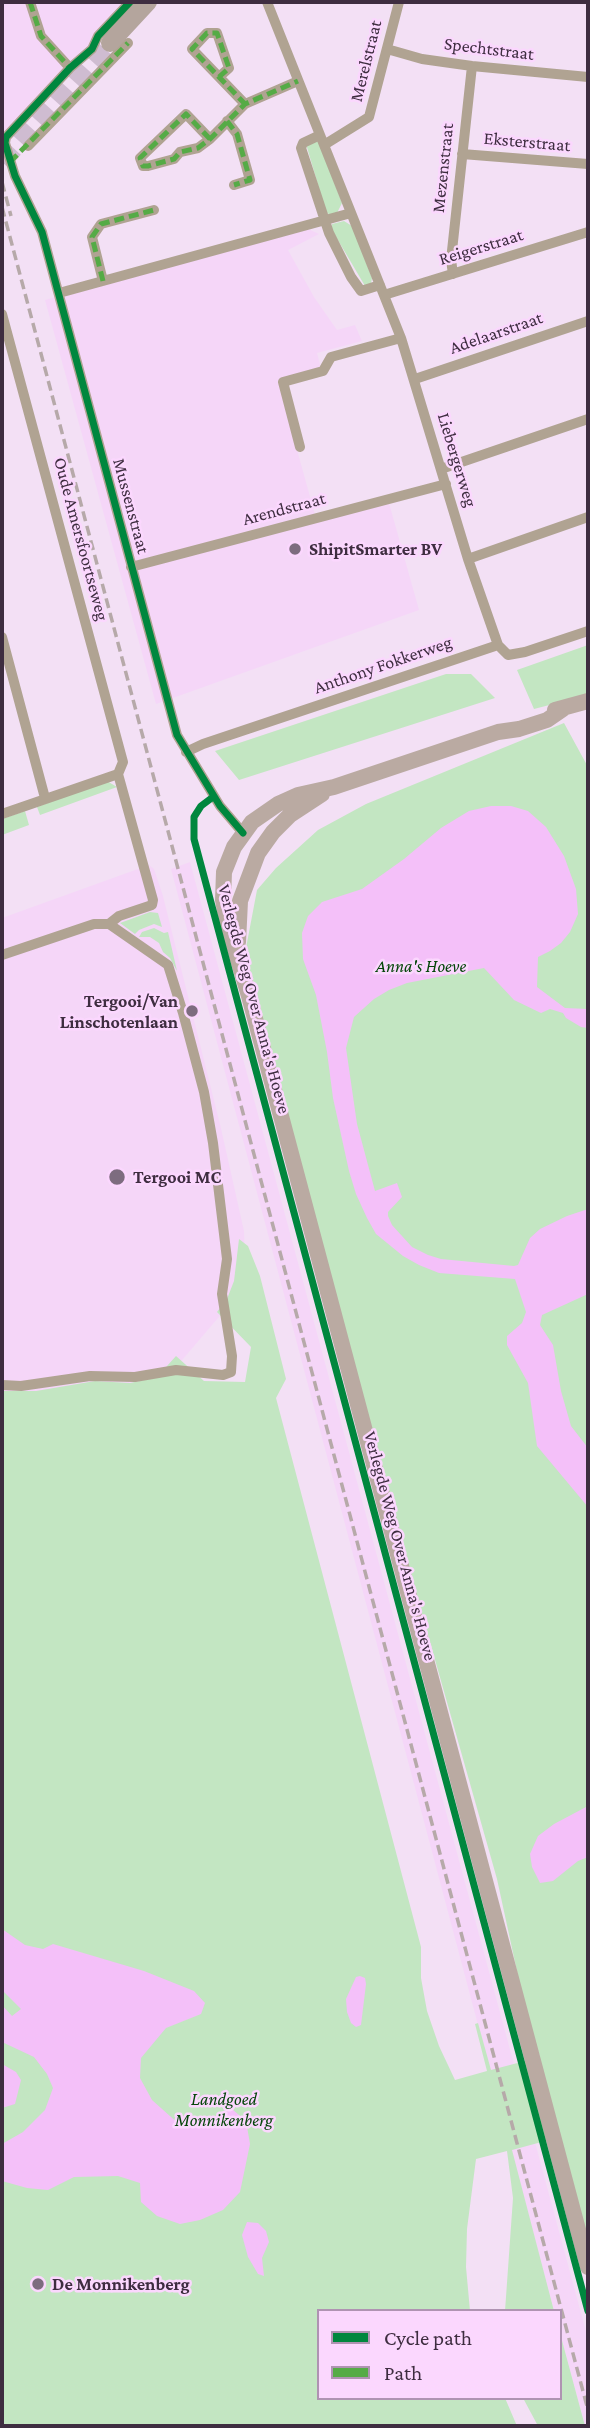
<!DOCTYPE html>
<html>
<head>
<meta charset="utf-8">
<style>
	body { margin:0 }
	#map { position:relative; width:590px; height:2428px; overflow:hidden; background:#f3e0f5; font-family:"Crimson Pro",serif }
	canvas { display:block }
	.frame { position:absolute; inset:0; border:4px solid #3e2d40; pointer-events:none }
	.legend { position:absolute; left:317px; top:2309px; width:245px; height:91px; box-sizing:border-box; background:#fbd7fe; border:2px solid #af93b2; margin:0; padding:9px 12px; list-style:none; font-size:21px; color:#3e2d40 }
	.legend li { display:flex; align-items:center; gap:14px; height:35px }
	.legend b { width:35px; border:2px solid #af93b2 }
</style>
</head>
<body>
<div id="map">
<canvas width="590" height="2428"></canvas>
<div class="frame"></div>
<ul class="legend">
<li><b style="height:9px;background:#00873e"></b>Cycle path</li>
<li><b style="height:9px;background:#55ab46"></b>Path</li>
</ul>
</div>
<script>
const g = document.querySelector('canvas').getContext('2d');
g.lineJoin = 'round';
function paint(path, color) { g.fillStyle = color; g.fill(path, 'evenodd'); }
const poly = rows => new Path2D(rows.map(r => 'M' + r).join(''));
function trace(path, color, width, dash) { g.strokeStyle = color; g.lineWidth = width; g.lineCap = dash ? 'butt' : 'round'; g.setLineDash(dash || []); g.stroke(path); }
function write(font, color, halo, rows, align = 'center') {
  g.font = font + ' "Crimson Pro",serif'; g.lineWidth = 5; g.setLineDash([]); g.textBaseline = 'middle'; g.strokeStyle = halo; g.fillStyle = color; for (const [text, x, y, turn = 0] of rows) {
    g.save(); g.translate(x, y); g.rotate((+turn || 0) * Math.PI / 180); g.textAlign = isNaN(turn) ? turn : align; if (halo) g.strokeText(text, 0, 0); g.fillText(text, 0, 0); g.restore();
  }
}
const built = poly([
	[2,2,134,2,2,147],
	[304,227,319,234,288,250,314,297,337,330,355,325,362,341,317,353,321,368,278,381,317,522,389,503,419,610,156,704,45,300],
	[190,862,588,2339,588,2426,585,2426,560,2333,560,2311,554,2311,171,869],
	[149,865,154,869,163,896,220,1124,244,1231,245,1258,230,1304,165,1380,2,1400,2,918]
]);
const green = poly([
	[314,140,319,142,342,203,337,213,330,215,326,212,306,144],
	[344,221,352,226,372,278,371,284,365,286,332,230,332,224],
	[588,645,588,695,534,709,517,670],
	[446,674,471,674,495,698,239,780,215,751],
	[564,723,588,767,588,2240,560,2137,512,2150,554,2311,505,2311,513,2198,507,2151,476,2159,467,2229,466,2267,470,2311,319,2311,319,2398,505,2398,517,2426,2,2426,2,1391,36,1391,95,1381,130,1383,149,1379,159,1375,176,1356,204,1381,245,1382,251,1347,217,1312,227,1299,234,1281,239,1239,248,1246,260,1276,286,1379,276,1398,421,1947,421,1978,427,2011,439,2046,455,2080,487,2071,475,2024,478,2023,491,2070,540,2057,526,2013,497,1879,389,1497,247,964,246,948,257,890,276,868,318,830,366,804],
	[107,781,117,787,40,815,37,807],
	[25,811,29,825,2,835,2,819],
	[150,912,158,913,162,927,154,924,139,930,135,934,120,923],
	[154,928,164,933,168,932,177,971,170,958,163,952,159,943,150,937,139,937,142,932],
	[560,2333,585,2426,538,2426,523,2398,560,2398]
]);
const water = poly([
	[491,806,511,806,528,811,546,827,564,856,576,889,578,914,570,932,561,943,550,951,538,957,537,987,565,1008,588,1009,588,1028,581,1027,566,1018,563,1013,550,1009,541,1013,514,1000,484,968,407,983,389,990,374,999,354,1017,346,1048,357,1124,375,1191,397,1183,402,1197,388,1212,388,1216,392,1225,412,1247,428,1255,441,1259,514,1266,518,1265,530,1238,540,1229,567,1216,588,1209,588,1294,542,1315,540,1325,553,1345,561,1391,571,1426,588,1448,588,1507,537,1446,528,1383,507,1345,507,1336,522,1323,526,1312,515,1279,439,1273,419,1265,403,1256,376,1234,367,1218,356,1194,349,1171,333,1098,327,1052,316,995,303,959,302,933,308,916,322,902,362,889,404,859,441,828,469,811],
	[588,1806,588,1857,578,1861,553,1881,540,1883,532,1867,530,1854,538,1836,554,1824],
	[2,1929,25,1945,43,1949,53,1944,144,1971,194,1991,205,2003,201,2014,166,2028,141,2058,140,2078,152,2100,180,2125,208,2120,232,2109,246,2121,250,2144,240,2192,223,2210,200,2220,180,2224,157,2216,141,2202,140,2183,118,2176,74,2177,48,2190,27,2188,2,2181,2,2144,23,2132,45,2110,53,2088,47,2074,34,2057,2,2042,2,2005,12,2016,21,2009,2,1990],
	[360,1976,365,1978,366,1984,361,2025,356,2027,351,2023,347,2012,346,1999,356,1977],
	[2,2064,16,2072,21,2080,15,2104,2,2108],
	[247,2222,258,2223,266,2231,269,2242,262,2258,264,2276,258,2274,248,2257,242,2235]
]);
const primaryTunnel = poly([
	[2,162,110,43]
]);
const street = poly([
	[30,2,41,36,70,68],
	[130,2,98,36,92,49,70,68,6,137,5,143,15,176,42,232,177,735,220,806,243,833],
	[267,2,401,338,468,559,498,645],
	[387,49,422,59,472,66,588,77],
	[219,77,229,68,217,33,207,33,192,49,219,77,245,104],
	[227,121,237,134,250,180,234,185],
	[320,135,303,143,301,148,329,233,351,277,361,291,380,285],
	[210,139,186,114,140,158,143,166,148,166,174,159,180,152,198,148,210,139,245,104,298,81],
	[324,145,369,117,399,2],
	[28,146,128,43],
	[462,154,588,164],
	[453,274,451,260,472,66],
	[103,281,92,237,101,224,154,210],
	[59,293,351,213],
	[384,295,588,232],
	[2,314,123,762,118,774],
	[415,379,588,321],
	[300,447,283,382,323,371,331,357,401,338],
	[441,469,588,419],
	[468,559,588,517],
	[131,567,446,484],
	[2,637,45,798],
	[186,752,203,744,498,645,508,655,525,652,588,631],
	[2,814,118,774],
	[2,955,94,924,109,924,119,916,152,905,153,900,118,774],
	[2,1385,21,1386,90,1376,135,1377,176,1370,223,1375,231,1372,232,1356,222,1294,227,1259,213,1143,204,1092,183,1013,168,965,109,924]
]);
const secondary = poly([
	[563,709,547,720,519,729,498,732,334,787,298,795,278,804,252,822,234,847,224,872,223,900,227,923,249,996,588,2267],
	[555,710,588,701],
	[238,942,240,901,258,853,273,832,290,815,322,794]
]);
const primary = poly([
	[110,43,148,2]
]);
const rail = poly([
	[2,182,11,216],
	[2,207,588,2410]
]);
const quiet = poly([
	[30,2,41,36,70,68],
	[219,77,229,68,217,33,207,33,192,49,219,77,245,104],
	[227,121,237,134,250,180,234,185],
	[210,139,186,114,140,158,143,166,148,166,174,159,180,152,198,148,210,139,245,104,298,81],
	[10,162,128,43],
	[103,281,92,237,101,224,154,210]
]);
const cycleway = poly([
	[130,2,98,36,92,49,70,68,6,137,5,143,15,176,42,232,177,735,220,806,243,833],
	[213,797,201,806,194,817,194,839,588,2311]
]);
const markers = [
	[295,549,7,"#7d6c7f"],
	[192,1011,7,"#7d6c7f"],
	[117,1177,9,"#7d6c7f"],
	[38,2284,7,"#7d6c7f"]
];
const streetNames = [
	["Spechtstraat",489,49,7],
	["Merelstraat",366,61,-76],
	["Eksterstraat",527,142,5],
	["Mezenstraat",443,168,-84],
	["Reigerstraat",481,247,-17],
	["Adelaarstraat",496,333,-19],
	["Liebergerweg",457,460,73],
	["Mussenstraat",131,506,75],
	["Arendstraat",284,509,-15],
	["Oude Amersfoortseweg",81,539,75],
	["Anthony Fokkerweg",383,665,-19],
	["Verlegde Weg Over Anna's Hoeve",254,999,75],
	["Verlegde Weg Over Anna's Hoeve",400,1546,75]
];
const poiNames = [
	["ShipitSmarter BV",309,549],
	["Tergooi/Van",178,1001,"right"],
	["Linschotenlaan",178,1022,"right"],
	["Tergooi MC",133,1177],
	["De Monnikenberg",52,2284]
];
const parkNames = [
	["Anna's Hoeve",421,966],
	["Landgoed",224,2099],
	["Monnikenberg",224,2120]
];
paint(built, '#f5d6f8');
paint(green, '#c3e6c2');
paint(water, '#f4c0f9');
trace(primaryTunnel, '#cfbcd1', 18, [18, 9]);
trace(street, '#b0a392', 10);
trace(secondary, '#baaaa2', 16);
trace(primary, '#b4a59d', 18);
trace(rail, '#b6a9a9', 3.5, [10, 5]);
trace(quiet, '#55ab46', 5, [10, 5]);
trace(cycleway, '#00873e', 7);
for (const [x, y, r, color] of markers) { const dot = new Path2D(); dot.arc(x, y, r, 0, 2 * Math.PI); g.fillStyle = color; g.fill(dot); trace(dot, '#fbd7fe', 2.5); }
write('18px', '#3e2d40', '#fbd7fe', streetNames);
write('bold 18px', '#3e2d40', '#fbd7fe', poiNames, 'left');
write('italic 18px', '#044609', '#fbd7fe', parkNames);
</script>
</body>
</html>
